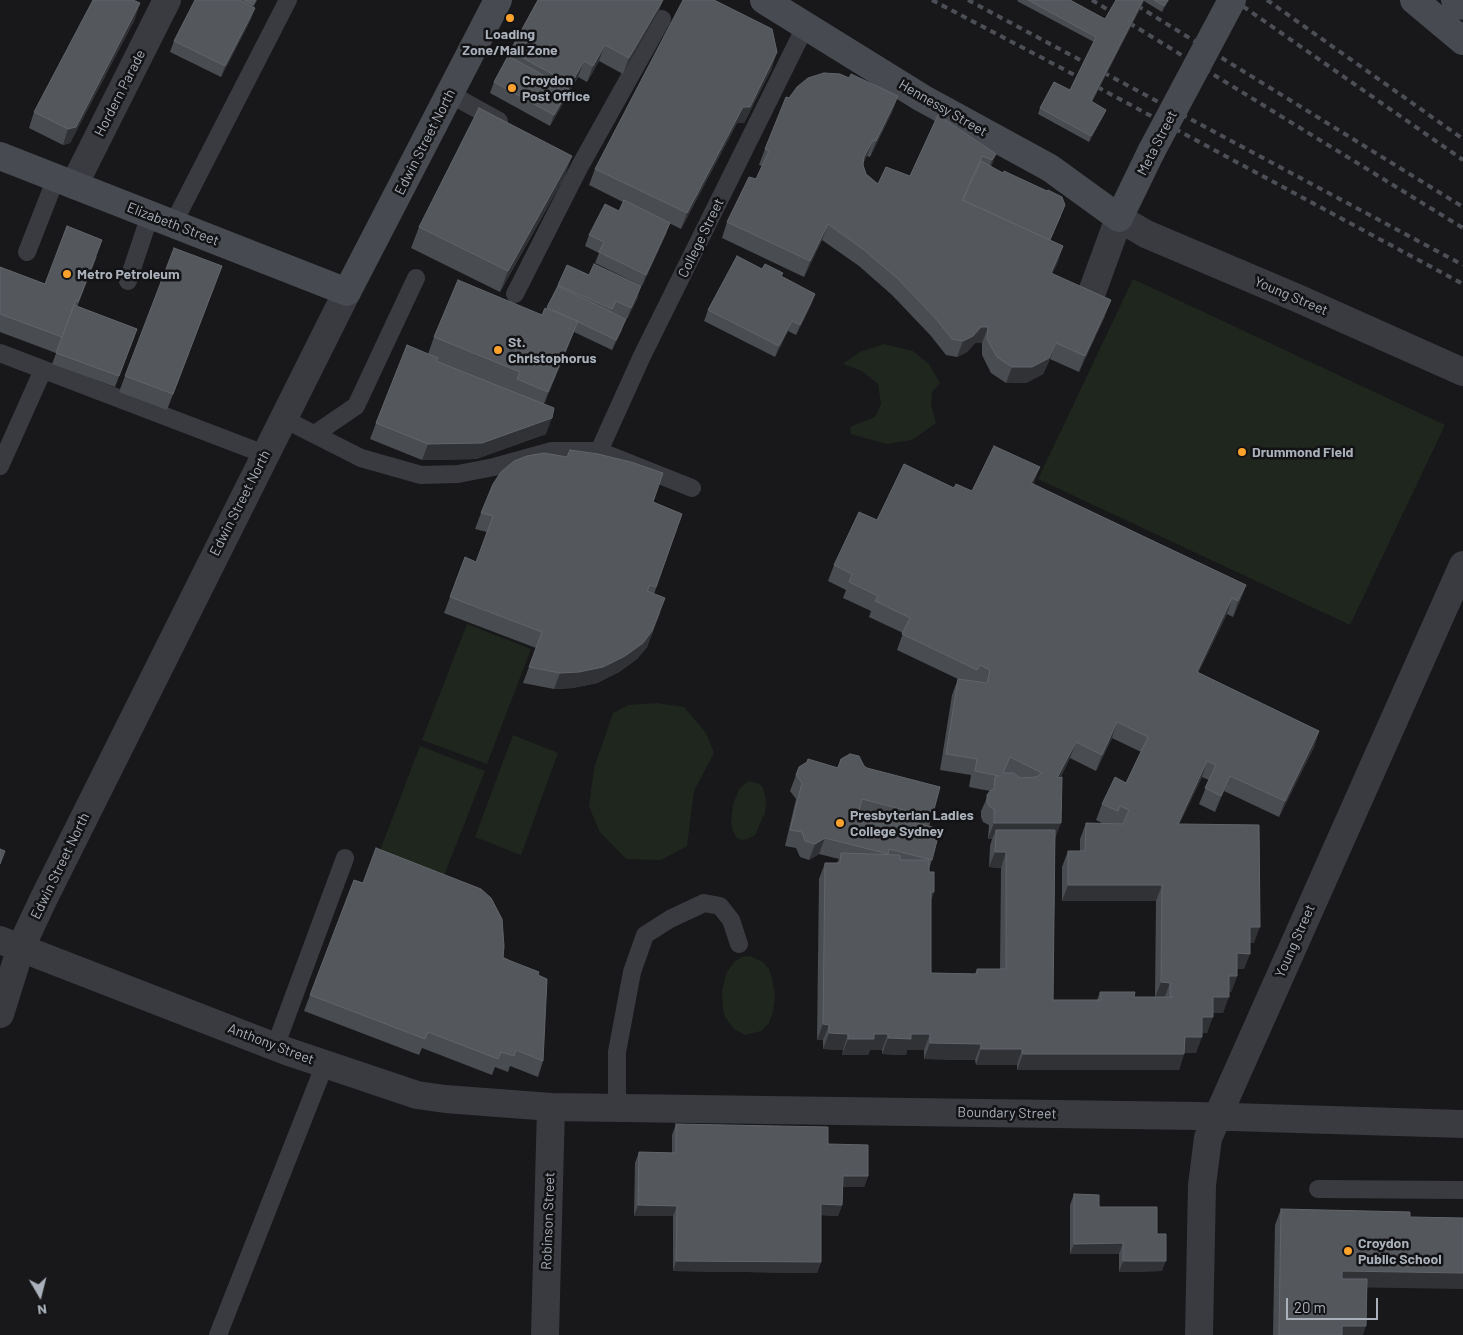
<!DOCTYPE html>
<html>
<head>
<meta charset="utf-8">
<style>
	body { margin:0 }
	#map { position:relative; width:1463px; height:1335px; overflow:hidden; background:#18181b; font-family:Barlow,sans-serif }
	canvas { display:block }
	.north { position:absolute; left:15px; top:1270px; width:50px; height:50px; -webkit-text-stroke:4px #131316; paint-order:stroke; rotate:172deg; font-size:14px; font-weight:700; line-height:20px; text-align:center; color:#aab1bb }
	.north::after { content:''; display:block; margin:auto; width:18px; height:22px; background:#aab1bb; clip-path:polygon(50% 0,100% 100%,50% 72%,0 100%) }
	.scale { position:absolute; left:1286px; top:1298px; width:92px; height:22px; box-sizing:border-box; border:2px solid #aab1bb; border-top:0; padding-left:6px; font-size:15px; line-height:18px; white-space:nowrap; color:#aab1bb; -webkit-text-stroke:4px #131316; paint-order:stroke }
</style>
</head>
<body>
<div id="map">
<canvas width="1463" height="1335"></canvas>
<div class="north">N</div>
<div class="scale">20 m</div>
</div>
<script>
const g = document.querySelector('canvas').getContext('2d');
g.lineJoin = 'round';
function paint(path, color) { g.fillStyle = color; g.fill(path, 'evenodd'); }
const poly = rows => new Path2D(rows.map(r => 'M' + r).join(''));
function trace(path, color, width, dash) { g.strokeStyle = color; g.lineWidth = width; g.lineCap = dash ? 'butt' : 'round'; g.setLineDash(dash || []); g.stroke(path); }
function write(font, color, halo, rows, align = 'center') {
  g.font = font + ' Barlow,sans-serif'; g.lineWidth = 5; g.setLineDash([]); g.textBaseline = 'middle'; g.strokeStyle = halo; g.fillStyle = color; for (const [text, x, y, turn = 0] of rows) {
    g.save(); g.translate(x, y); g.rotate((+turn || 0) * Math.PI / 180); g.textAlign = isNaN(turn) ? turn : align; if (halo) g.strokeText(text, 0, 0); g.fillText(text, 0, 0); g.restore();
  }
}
const green = poly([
	[1133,279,1445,425,1350,625,1038,479],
	[884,344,913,351,929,364,940,383,932,392,931,405,936,423,912,440,886,444,851,434,850,427,875,417,881,404,878,384,862,371,843,364,860,352],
	[467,624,531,649,487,764,422,740],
	[656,703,684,707,706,733,714,753,694,791,687,846,661,860,626,859,600,832,589,807,594,768,613,713,628,705],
	[513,735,558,753,521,855,475,837],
	[420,746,485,771,440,886,376,861],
	[749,781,760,784,763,788,766,800,765,813,755,835,748,839,742,840,736,837,733,831,731,823,733,804,740,788],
	[750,956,763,962,769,969,772,978,775,997,773,1012,769,1023,761,1031,745,1035,734,1029,725,1017,723,1010,722,991,726,974,734,962,742,957]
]);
const lane = poly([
	[450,94,499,121],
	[173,224,288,0],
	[27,252,56,178],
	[128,281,150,215],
	[515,294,580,166,662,19],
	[0,353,264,454],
	[284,419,361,458,421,475,458,474,494,467,552,451,599,451,692,488],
	[315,434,356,406,416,278],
	[599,451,642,356,806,25],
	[0,466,43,370],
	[275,1047,345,858],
	[617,1108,617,1052,632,972,645,935,670,919,704,903,720,906,731,920,739,944],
	[1318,1189,1463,1190],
	[218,1335,325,1064]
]);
const street = poly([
	[74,185,167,0],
	[1092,292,1119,218,1146,234,1297,298,1463,372],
	[0,940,286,1051,417,1095,445,1099,551,1107,1198,1116,1463,1124],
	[0,1014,21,947,43,900,347,292],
	[545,1335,551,1107],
	[1199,1335,1202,1185,1208,1138,1463,565]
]);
const secondary = poly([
	[764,0,922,98,1050,168,1119,218,1151,152],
	[1414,0,1463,41],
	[1455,0,1463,6],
	[0,156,347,292,498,0]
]);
const rail = poly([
	[932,0,1088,82,1463,284],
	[968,0,1463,265],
	[1092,0,1463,228],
	[1128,0,1463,207],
	[1234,0,1463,160],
	[1267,0,1463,139]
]);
const secondaryBridge = poly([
	[1151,152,1232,0]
]);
const wall = poly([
	[195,0,257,0,253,8,251,19,221,77,170,52,174,41],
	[538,0,663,0,658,13,623,74,599,61,587,82,578,77,550,126,490,93,494,82],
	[1018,0,1070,0,1105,19,1116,0,1169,0,1162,12,1144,1,1092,102,1106,110,1104,115,1089,142,1038,114,1040,108,1070,90,1094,42,1017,1],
	[135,19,70,143,63,145,29,128,34,112],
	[772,68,744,123,737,123,681,229,669,223,666,234,642,286,595,263,599,253,585,246,589,235,619,211,623,202,589,185,595,169],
	[849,78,898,96,892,112,870,157,867,156,863,163,863,165,866,174,878,184,910,176,938,115,996,154,991,166,1061,216,1050,240,1063,246,1052,274,1105,316,1079,372,1050,359,1043,374,1026,383,1006,383,991,373,982,355,982,343,975,343,967,352,957,357,946,355,931,336,892,295,859,266,822,240,804,277,722,238,727,222,756,179,762,166,759,165,765,149,789,98],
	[565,176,500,292,411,248,419,227],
	[97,256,77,307,137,329,115,387,52,364,68,322,56,353,0,332,0,267,45,284],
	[762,269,783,273,781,277,815,294,811,305,796,335,788,331,775,357,704,321,708,310],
	[216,282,167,410,119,392,125,376],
	[558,285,638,297,627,319,612,312,622,330,612,350,574,332,544,404,546,434,476,459,422,460,370,439,376,423,428,354,434,337,542,315,547,308],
	[1033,484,1246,585,1240,601,1233,617,1227,614,1198,673,1319,731,1314,747,1279,817,1224,791,1215,812,1199,804,1209,780,1202,777,1179,824,1254,943,1250,943,1244,969,1237,969,1237,976,1231,992,1229,992,1223,1013,1213,1013,1207,1033,1202,1033,1196,1053,1184,1053,1179,1070,1017,1070,1017,1065,976,1065,975,1060,924,1059,924,1050,907,1050,906,1055,882,1054,882,1050,870,1050,868,1055,842,1055,843,1050,823,1049,823,1040,817,1040,819,879,825,863,837,863,839,859,819,854,809,860,800,857,796,848,785,846,796,799,790,791,799,767,837,768,841,759,864,766,932,817,929,826,932,860,929,869,929,872,934,892,931,900,931,973,975,974,977,969,1000,969,1001,868,989,867,990,846,992,839,988,839,989,825,983,822,981,817,981,811,990,791,969,787,971,775,940,770,952,695,958,679,897,650,903,633,869,617,871,611,843,598,846,590,828,581,834,565,877,520,954,488,972,491],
	[1112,738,1141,752,1126,783,1102,804,1096,820,1104,824,1086,823,1080,839,1080,851,1068,851,1062,867,1062,901,1156,901,1155,997,1134,997,1100,992,1097,1000,1053,1000,1055,839,1060,778,1070,758,1096,771],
	[653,502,682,514,654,594,660,613,647,647,637,659,619,672,597,683,573,688,554,689,523,683,536,648,444,613,465,557,476,562,487,532,475,529,481,513],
	[363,883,538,975,543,1061,538,1077,510,1066,508,1072,495,1067,492,1075,422,1048,419,1055,304,1011,310,995],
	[676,1124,828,1144,868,1176,864,1187,843,1187,842,1205,838,1216,821,1215,821,1262,817,1273,673,1271,673,1216,634,1216,635,1163,639,1152,672,1153,672,1135],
	[1074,1194,1099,1207,1162,1271,1119,1272,1119,1254,1070,1254,1070,1205],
	[1281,1209,1367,1287,1363,1335,1273,1335,1275,1225]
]);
const shadedWall = poly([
	[256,0,257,0,249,16,253,5],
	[663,0,658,13,623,74,629,58],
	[1143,0,1144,0,1089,107,1091,101],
	[1168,0,1169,0,1162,12,1164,6],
	[140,3,135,19,70,143,63,145,68,129],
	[255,8,251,19,221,77,225,66],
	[605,45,599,61,587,82,593,66],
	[777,52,772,68,744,123,737,123,681,229,687,213,743,107],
	[584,61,578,77,550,126,554,115],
	[898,96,892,112,870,157,876,141],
	[1106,110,1104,115,1089,142,1091,136],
	[873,140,867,156,858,173,864,157],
	[996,154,990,170,986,176,992,160],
	[572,156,565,176,500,292,508,271],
	[670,223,666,234,642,286,646,275],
	[828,224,822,240,804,277,810,261],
	[1063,246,1058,262,1045,289,1051,273],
	[641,286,638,297,627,319,631,308],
	[815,294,811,305,796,335,800,325],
	[1111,300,1105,316,1079,372,1085,356],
	[626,319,622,330,612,350,616,340],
	[578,321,570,342,541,412,548,392],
	[792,321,788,331,775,357,779,346],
	[981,327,988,327,982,343,975,343,967,352,957,357,963,341],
	[1056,343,1050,359,1043,374,1026,383,1006,383,1012,367],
	[552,418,546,434,476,459,422,460,428,444],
	[1040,467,1034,483,1025,499,1031,483],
	[1246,585,1240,601,1233,617,1238,601],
	[1232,598,1227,614,1191,688,1197,672],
	[660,613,647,647,637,659,619,672,597,683,573,688,554,689,560,673],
	[1117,722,1112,738,1096,771,1102,755],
	[1319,731,1314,747,1279,817,1285,801],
	[1076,742,1070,758,1052,794,1057,778],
	[1207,761,1202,777,1172,840,1178,824],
	[1230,776,1224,791,1215,812,1221,796],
	[994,823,1061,823,1055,839,995,839,996,830,992,839,988,839],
	[825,838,819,854,809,860,815,844],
	[995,852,1006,852,1001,868,989,867],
	[1068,885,1162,885,1156,901,1062,901],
	[931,892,934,892,928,908],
	[1250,927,1260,927,1254,943,1244,943],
	[1237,953,1250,954,1244,969,1232,969],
	[1229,976,1237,976,1231,992,1224,992],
	[1161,982,1170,983,1164,999,1155,998],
	[1213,997,1229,997,1223,1013,1207,1013],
	[1202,1017,1213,1017,1207,1033,1196,1033],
	[823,1024,829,1025,823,1040,817,1040],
	[829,1033,848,1034,843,1050,823,1049],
	[874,1034,888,1034,882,1050,870,1050,868,1055,842,1055,848,1039],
	[911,1034,930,1034,924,1050,907,1050,906,1055,882,1054,888,1038],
	[1185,1037,1202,1037,1196,1053,1179,1053],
	[930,1043,981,1044,975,1060,924,1059],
	[981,1049,1022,1049,1017,1065,976,1065],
	[1023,1054,1184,1054,1179,1070,1017,1070],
	[843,1176,868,1176,864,1187,839,1187],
	[821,1204,842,1205,838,1216,817,1215],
	[638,1205,677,1206,673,1216,634,1216],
	[1123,1243,1119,1254,1070,1254,1074,1244],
	[676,1261,821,1262,817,1273,673,1271],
	[1123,1261,1166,1261,1162,1271,1119,1272],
	[1342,1271,1463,1273,1463,1289,1336,1287],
	[1342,1326,1366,1326,1363,1335,1339,1335]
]);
const building = poly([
	[93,0,133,0,140,3,76,127,68,129,34,112,93,0],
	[195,0,239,0,255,8,225,66,174,41,195,0],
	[244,0,256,0,253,5,244,0],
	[538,0,663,0,629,58,605,45,593,66,584,61,571,84,510,51,538,0],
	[683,0,714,0,772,29,777,52,750,107,743,107,687,213,595,169,683,0],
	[1028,0,1070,0,1105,19,1116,0,1143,0,1091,101,1106,110,1091,136,1040,108,1054,82,1070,90,1096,37,1028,0],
	[1154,0,1168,0,1164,6,1154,0],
	[508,56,569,89,554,115,494,82,508,56],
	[824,73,840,74,849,78,851,74,898,96,876,141,873,140,864,157,863,165,866,174,878,184,886,167,910,176,938,115,996,154,992,160,982,156,962,200,1063,246,1051,273,1111,300,1085,356,1056,343,1049,358,1032,367,1012,367,997,357,987,339,988,327,981,327,973,336,963,341,952,339,937,320,898,279,864,250,828,224,810,261,727,222,749,177,756,179,769,151,765,149,786,97,789,98,797,87,808,78,824,73],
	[479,108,572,156,508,271,419,227,479,108],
	[981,161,1003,173,1004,171,1047,191,1048,190,1062,197,1065,205,1050,240,963,200,981,161],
	[624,200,670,223,646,275,599,252,604,242,589,235,605,204,619,211,624,200],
	[67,226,102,240,78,302,76,300,62,337,0,314,0,267,45,284,67,226],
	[174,248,222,266,173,394,125,376,174,248],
	[737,256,762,269,765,264,783,273,781,276,815,294,800,325,792,321,779,346,708,310,737,256],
	[594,264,641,286,631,308,616,301,612,309,558,285,567,265,589,275,594,264],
	[458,280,542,315,545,308,578,321,548,392,517,379,520,372,434,337,458,280],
	[558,286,626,319,616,340,547,307,558,286],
	[74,305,137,329,119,376,56,353,74,305],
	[407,345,438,358,436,361,554,408,552,418,482,443,428,444,376,423,407,345],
	[994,446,1040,467,1031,483,1246,585,1238,601,1232,598,1197,672,1319,731,1285,801,1230,776,1221,796,1205,788,1216,765,1207,761,1178,824,1259,825,1260,927,1250,927,1250,954,1237,953,1237,976,1229,976,1229,997,1213,997,1213,1017,1202,1017,1202,1037,1185,1037,1184,1054,1023,1054,1022,1049,981,1049,981,1044,930,1043,930,1034,911,1034,911,1039,888,1038,888,1034,874,1034,874,1039,848,1039,848,1034,829,1033,829,1025,823,1024,825,863,840,863,841,853,900,855,900,860,929,860,929,872,934,872,934,892,931,892,931,973,977,974,977,969,1006,969,1006,852,995,852,996,830,1055,830,1053,1000,1101,1000,1100,992,1135,992,1134,997,1173,997,1170,996,1170,983,1161,982,1162,885,1068,885,1068,851,1085,851,1086,823,1123,824,1129,810,1120,806,1118,811,1102,804,1115,777,1126,783,1148,737,1117,722,1102,755,1076,742,1057,778,1062,777,1061,823,994,823,994,809,989,806,987,801,987,795,990,791,994,789,995,777,999,776,975,771,977,759,946,754,958,679,987,683,990,670,980,665,977,670,902,634,910,618,875,601,878,596,849,582,852,574,834,565,859,512,877,520,904,464,954,488,956,484,972,491,994,446],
	[1010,757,1042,773,1036,777,1020,778,1014,773,1003,773,1010,757],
	[570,450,598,454,631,462,663,473,653,502,682,514,656,587,650,585,647,591,665,598,652,631,643,643,625,656,603,667,579,672,560,673,529,667,542,632,450,597,465,557,476,562,493,516,481,513,493,484,501,472,514,461,527,456,544,453,567,457,570,450],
	[850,754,859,756,864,766,867,768,940,787,932,817,862,799,858,814,884,821,885,815,940,829,932,860,889,849,888,854,825,838,815,844,805,841,802,832,790,830,802,783,796,775,799,767,807,762,808,759,838,768,841,759,850,754],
	[376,848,481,889,491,898,502,919,504,946,503,958,539,972,538,975,547,979,543,1061,516,1050,514,1056,501,1052,498,1059,428,1032,425,1039,310,995,354,880,363,883,376,848],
	[0,849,5,851,0,864,0,849],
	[676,1124,828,1127,828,1144,868,1145,868,1176,843,1176,842,1205,821,1204,821,1262,676,1261,677,1206,638,1205,639,1152,676,1153,676,1124],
	[1074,1194,1099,1195,1099,1207,1157,1207,1157,1234,1166,1234,1166,1261,1123,1261,1123,1243,1074,1244,1074,1194],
	[1281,1209,1410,1212,1410,1217,1463,1218,1463,1273,1342,1271,1342,1279,1367,1279,1366,1326,1342,1326,1342,1335,1279,1335,1281,1209]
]);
const markers = [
	[510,18,5,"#ffa22c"],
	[512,88,5,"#ffa22c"],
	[67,274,5,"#ffa22c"],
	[498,350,5,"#ffa22c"],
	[1242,452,5,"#ffa22c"],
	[840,823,5,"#ffa22c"],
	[1348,1251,5,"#ffa22c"]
];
const poiNames = [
	["Loading",510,34,"center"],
	["Zone/Mail Zone",510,50,"center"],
	["Croydon",522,80],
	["Post Office",522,96],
	["Metro Petroleum",77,274],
	["St.",508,342],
	["Christophorus",508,358],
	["Drummond Field",1252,452],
	["Presbyterian Ladies",850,815],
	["College Sydney",850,831],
	["Croydon",1358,1243],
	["Public School",1358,1259]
];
const streetNames = [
	["Hordern Parade",120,93,-63],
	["Hennessy Street",943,108,30],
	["Edwin Street North",425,142,-63],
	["Meta Street",1157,143,-63],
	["Elizabeth Street",173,224,21],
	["College Street",701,238,-64],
	["Young Street",1291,296,23],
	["Edwin Street North",240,503,-63],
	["Edwin Street North",60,866,-64],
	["Young Street",1295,941,-66],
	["Anthony Street",271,1044,21],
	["Boundary Street",1007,1113,1],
	["Robinson Street",548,1221,-88]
];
paint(green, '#1e261e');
trace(lane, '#393b40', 18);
trace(street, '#393b40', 28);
trace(secondary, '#474a50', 28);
trace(rail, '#4c4f55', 4, [6, 5]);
trace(secondaryBridge, '#474a50', 28);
paint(wall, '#494c50');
paint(shadedWall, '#313236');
paint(building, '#54575c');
trace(building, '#61656a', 1);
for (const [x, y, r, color] of markers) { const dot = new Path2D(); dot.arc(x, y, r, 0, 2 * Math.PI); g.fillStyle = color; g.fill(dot); trace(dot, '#131316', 2); }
write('bold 14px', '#aab1bb', '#131316', poiNames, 'left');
write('14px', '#aab1bb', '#131316', streetNames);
</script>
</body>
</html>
